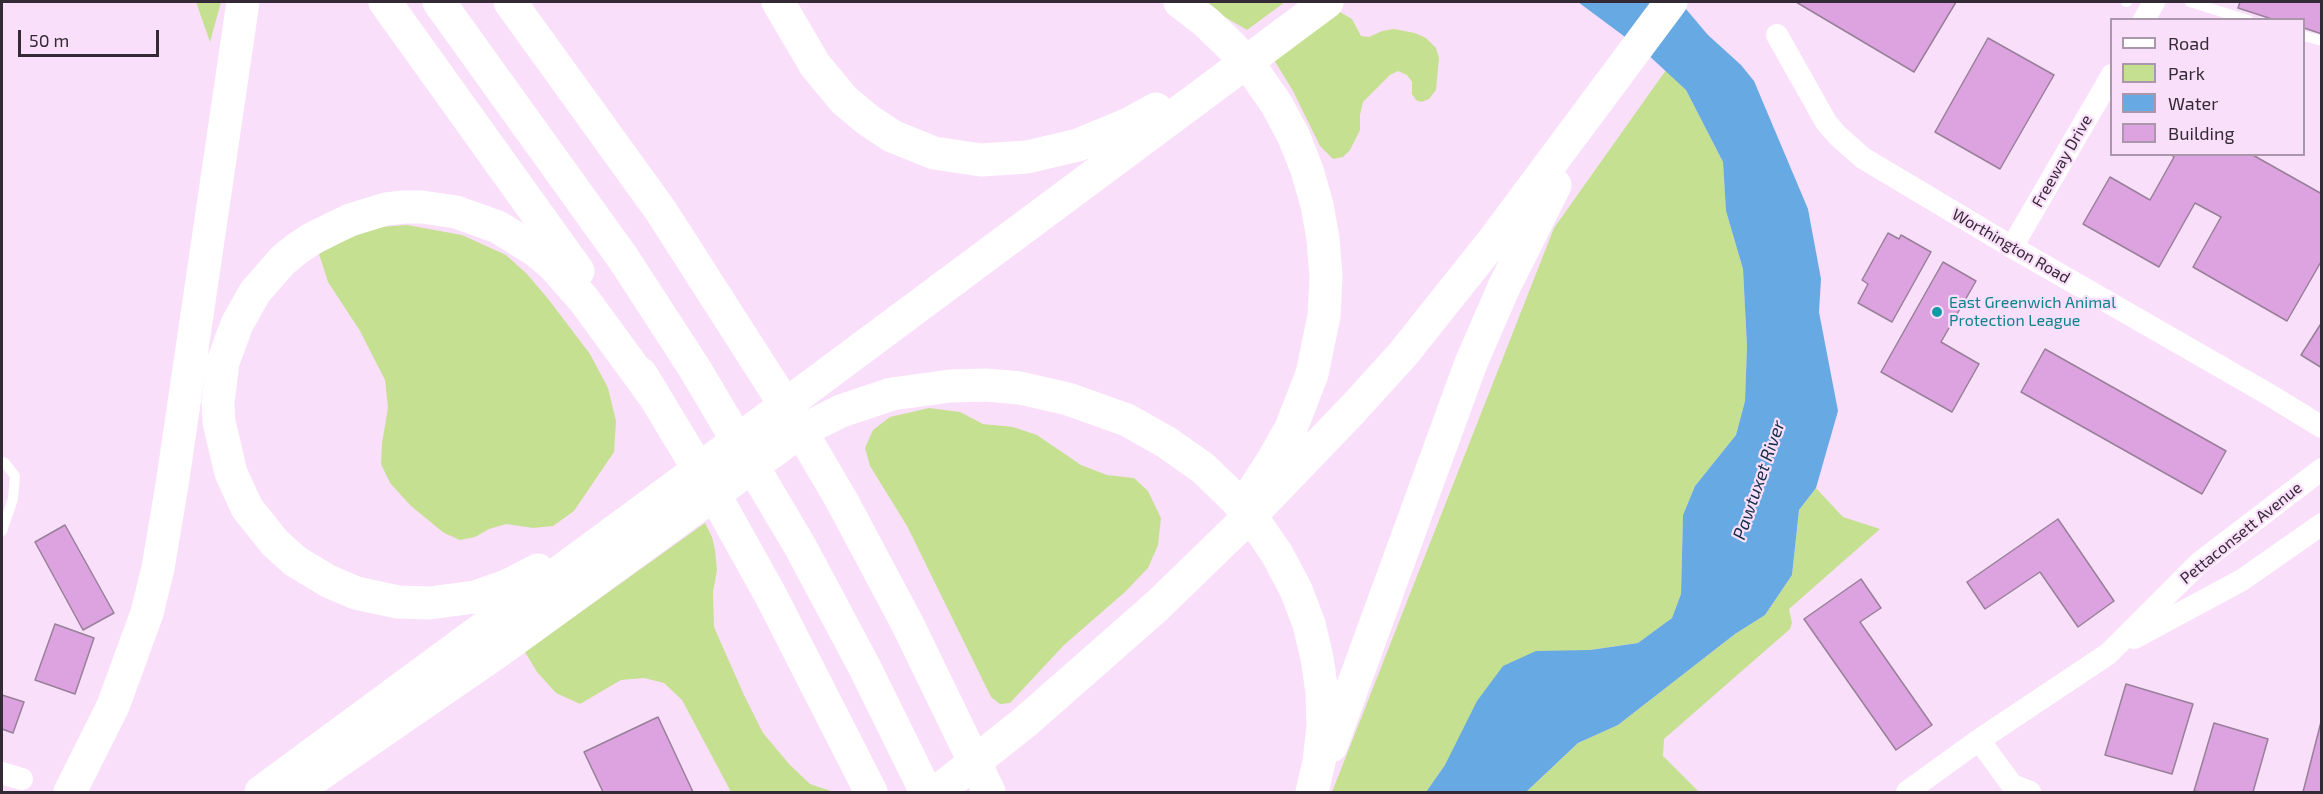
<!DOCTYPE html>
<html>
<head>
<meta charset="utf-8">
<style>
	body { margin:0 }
	#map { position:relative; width:2323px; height:794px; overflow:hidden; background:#fadffb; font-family:"Exo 2",sans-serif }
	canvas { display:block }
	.frame { position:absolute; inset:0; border:3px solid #342a35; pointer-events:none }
	.legend { position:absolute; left:2110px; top:18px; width:195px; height:138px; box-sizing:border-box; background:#fadffb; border:2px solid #ab97ac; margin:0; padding:8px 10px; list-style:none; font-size:18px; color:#342a35 }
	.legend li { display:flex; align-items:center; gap:12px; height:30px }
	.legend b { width:30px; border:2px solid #ab97ac }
	.scale { position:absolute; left:18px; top:30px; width:141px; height:27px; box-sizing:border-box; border:3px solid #342a35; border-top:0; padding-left:8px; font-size:18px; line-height:21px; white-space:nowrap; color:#342a35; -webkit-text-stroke:4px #fadffb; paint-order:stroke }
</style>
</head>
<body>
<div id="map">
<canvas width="2323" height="794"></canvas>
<div class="frame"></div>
<ul class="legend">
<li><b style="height:8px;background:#fff"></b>Road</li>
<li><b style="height:16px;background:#c6e091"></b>Park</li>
<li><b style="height:16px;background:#67a9e2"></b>Water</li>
<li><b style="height:16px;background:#dda2e0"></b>Building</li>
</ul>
<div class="scale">50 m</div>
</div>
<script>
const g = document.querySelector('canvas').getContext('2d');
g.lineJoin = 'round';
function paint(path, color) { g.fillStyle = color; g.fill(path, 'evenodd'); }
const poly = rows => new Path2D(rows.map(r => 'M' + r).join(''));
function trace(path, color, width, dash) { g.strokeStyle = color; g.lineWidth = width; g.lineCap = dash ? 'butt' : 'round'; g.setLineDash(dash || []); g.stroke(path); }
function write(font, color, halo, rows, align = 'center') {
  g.font = font + ' "Exo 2",sans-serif'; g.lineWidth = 4.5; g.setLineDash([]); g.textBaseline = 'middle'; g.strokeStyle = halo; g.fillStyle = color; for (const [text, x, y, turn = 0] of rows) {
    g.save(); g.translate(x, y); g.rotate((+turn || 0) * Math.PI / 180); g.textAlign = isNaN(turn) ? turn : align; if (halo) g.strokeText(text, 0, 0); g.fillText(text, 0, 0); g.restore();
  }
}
const green = poly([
	[196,2,221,2,210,42],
	[1199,2,1285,2,1247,30],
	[1340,12,1352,19,1361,36,1369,37,1382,31,1394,29,1415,33,1426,38,1436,48,1439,58,1436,90,1429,99,1421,102,1416,100,1412,94,1412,82,1407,75,1398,71,1390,75,1363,102,1360,115,1360,130,1350,150,1343,157,1333,159,1320,146,1293,91,1274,60,1332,15],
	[1666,70,1686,90,1723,162,1726,211,1743,269,1747,346,1745,401,1736,435,1695,486,1683,515,1681,594,1672,618,1638,643,1590,650,1445,765,1426,792,1332,792,1554,228],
	[407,225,462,235,506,255,527,274,549,300,590,354,608,388,616,421,614,452,574,511,553,526,533,528,506,524,489,529,475,537,460,540,444,533,411,506,390,483,381,464,382,443,388,408,385,380,360,331,328,282,319,254,349,238,379,227],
	[929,408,960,412,983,424,1013,427,1037,435,1081,465,1107,475,1134,478,1148,491,1161,518,1158,545,1148,568,1125,592,1064,645,1010,703,1000,704,991,697,907,526,870,466,865,448,873,430,890,417],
	[1816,488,1843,517,1880,529,1789,609,1792,623,1790,629,1664,739,1663,756,1699,792,1526,792,1578,743,1618,725,1735,634,1765,615,1792,575,1799,510],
	[705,523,712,537,715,550,717,570,713,592,714,627,744,695,763,733,790,765,810,784,834,792,731,792,682,700,664,683,644,678,621,680,580,704,556,693,537,672,525,652]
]);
const water = poly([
	[1578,2,1680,2,1708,35,1741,65,1754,81,1808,209,1821,279,1819,312,1838,411,1816,488,1799,510,1792,575,1765,615,1735,634,1618,725,1578,743,1526,792,1426,792,1445,765,1477,701,1503,666,1536,651,1590,650,1638,643,1672,618,1681,594,1683,515,1695,486,1736,435,1745,401,1747,346,1743,269,1726,211,1723,162,1686,90,1644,51]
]);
const building = poly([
	[1796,2,1956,2,1914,72,1796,2],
	[2240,2,2322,2,2322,34,2304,28,2304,20,2275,20,2238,8,2240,2],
	[1988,38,2054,75,2000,169,1935,132,1988,38],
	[2170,154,2251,154,2322,194,2322,260,2287,321,2193,267,2221,217,2195,203,2159,267,2083,224,2110,177,2150,200,2174,157,2170,154],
	[1888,233,1899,239,1901,235,1931,252,1892,322,1858,303,1868,284,1862,280,1888,233],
	[1943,262,1976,281,1941,342,1979,364,1952,412,1881,372,1943,262],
	[2322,322,2322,368,2301,355,2322,322],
	[2045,349,2226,451,2202,494,2021,392,2045,349],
	[2058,519,2114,601,2078,627,2040,572,1985,609,1967,582,2058,519],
	[65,525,114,613,83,630,35,542,65,525],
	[1861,579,1881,608,1860,622,1932,725,1896,750,1804,619,1861,579],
	[55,624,94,638,75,694,35,680,55,624],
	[2126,684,2193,704,2172,774,2105,755,2126,684],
	[2,695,24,702,13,733,2,729,2,695],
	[658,717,693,792,603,792,584,752,658,717],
	[2322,718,2322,792,2303,792,2322,718],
	[2214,723,2268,739,2253,792,2201,792,2194,791,2214,723]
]);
const lane = poly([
	[2126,2,2127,2],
	[2190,2,2248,20],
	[2304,36,2322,41],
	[2,462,5,463,15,476,13,499,2,531]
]);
const street = poly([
	[2144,20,2154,2],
	[1777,35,1826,122,1837,135,1863,158,2012,247,2268,394,2322,427],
	[2012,247,2112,75],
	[2134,638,2242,580,2322,524],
	[1979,740,2012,785,2030,792],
	[2,773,22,779],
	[1907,792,1979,740,2108,654,2199,563,2322,469]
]);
const highway = poly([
	[385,2,578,271],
	[439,2,623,258,695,369,801,548,865,668,926,792],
	[510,2,661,211,791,414,842,501,907,623,989,792],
	[778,2,815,65,844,100,868,120,892,136,934,153,981,160,1027,157,1078,145,1129,124,1156,109],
	[1180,2,1206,22,1233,48,1257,76,1277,105,1294,137,1307,170,1317,205,1323,239,1326,277,1324,316,1312,374,1291,428,1273,460,1251,494],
	[641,374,722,508,771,596,871,792],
	[538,570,509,585,475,597,429,603,398,602,356,593,328,581,295,561,275,543,247,508,231,473,219,422,218,403,223,362,237,324,255,292,283,260,298,248,313,238,350,220,386,209,404,207,422,207,456,212,498,227,535,250,554,266,584,300,652,393],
	[1331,746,1471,363,1504,287,1555,185],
	[70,792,113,706,147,613,158,568,172,485,243,2],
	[261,792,706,464,1327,2],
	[294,792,499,651,801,431,841,411,892,394,950,386,986,385,1020,388,1068,399,1127,420,1166,442,1203,468,1234,498,1255,522,1277,554,1296,590,1309,624,1317,658,1322,692,1323,726,1319,762,1312,792],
	[937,792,1025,722,1157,606,1256,510,1353,409,1403,354,1493,241,1671,2]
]);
const markers = [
	[1937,312,6,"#0f9aa8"]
];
const streetNames = [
	["Freeway Drive",2062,161,-60],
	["Worthington Road",2011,246,30],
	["Pettaconsett Avenue",2241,533,-39]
];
const cultureNames = [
	["East Greenwich Animal",1949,303],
	["Protection League",1949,321]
];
const waterNames = [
	["Pawtuxet River",1759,480,-71]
];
paint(green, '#c6e091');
paint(water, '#67a9e2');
paint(building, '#dda2e0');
trace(building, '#988099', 1.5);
trace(lane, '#fff', 10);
trace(street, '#fff', 22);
trace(highway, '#fff', 33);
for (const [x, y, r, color] of markers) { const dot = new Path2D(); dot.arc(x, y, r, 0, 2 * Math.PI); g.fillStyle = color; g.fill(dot); trace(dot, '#fadffb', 2); }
write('16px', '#342a35', '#fadffb', streetNames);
write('16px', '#0d838f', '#fadffb', cultureNames, 'left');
write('italic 18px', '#143048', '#fadffb', waterNames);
</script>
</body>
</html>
